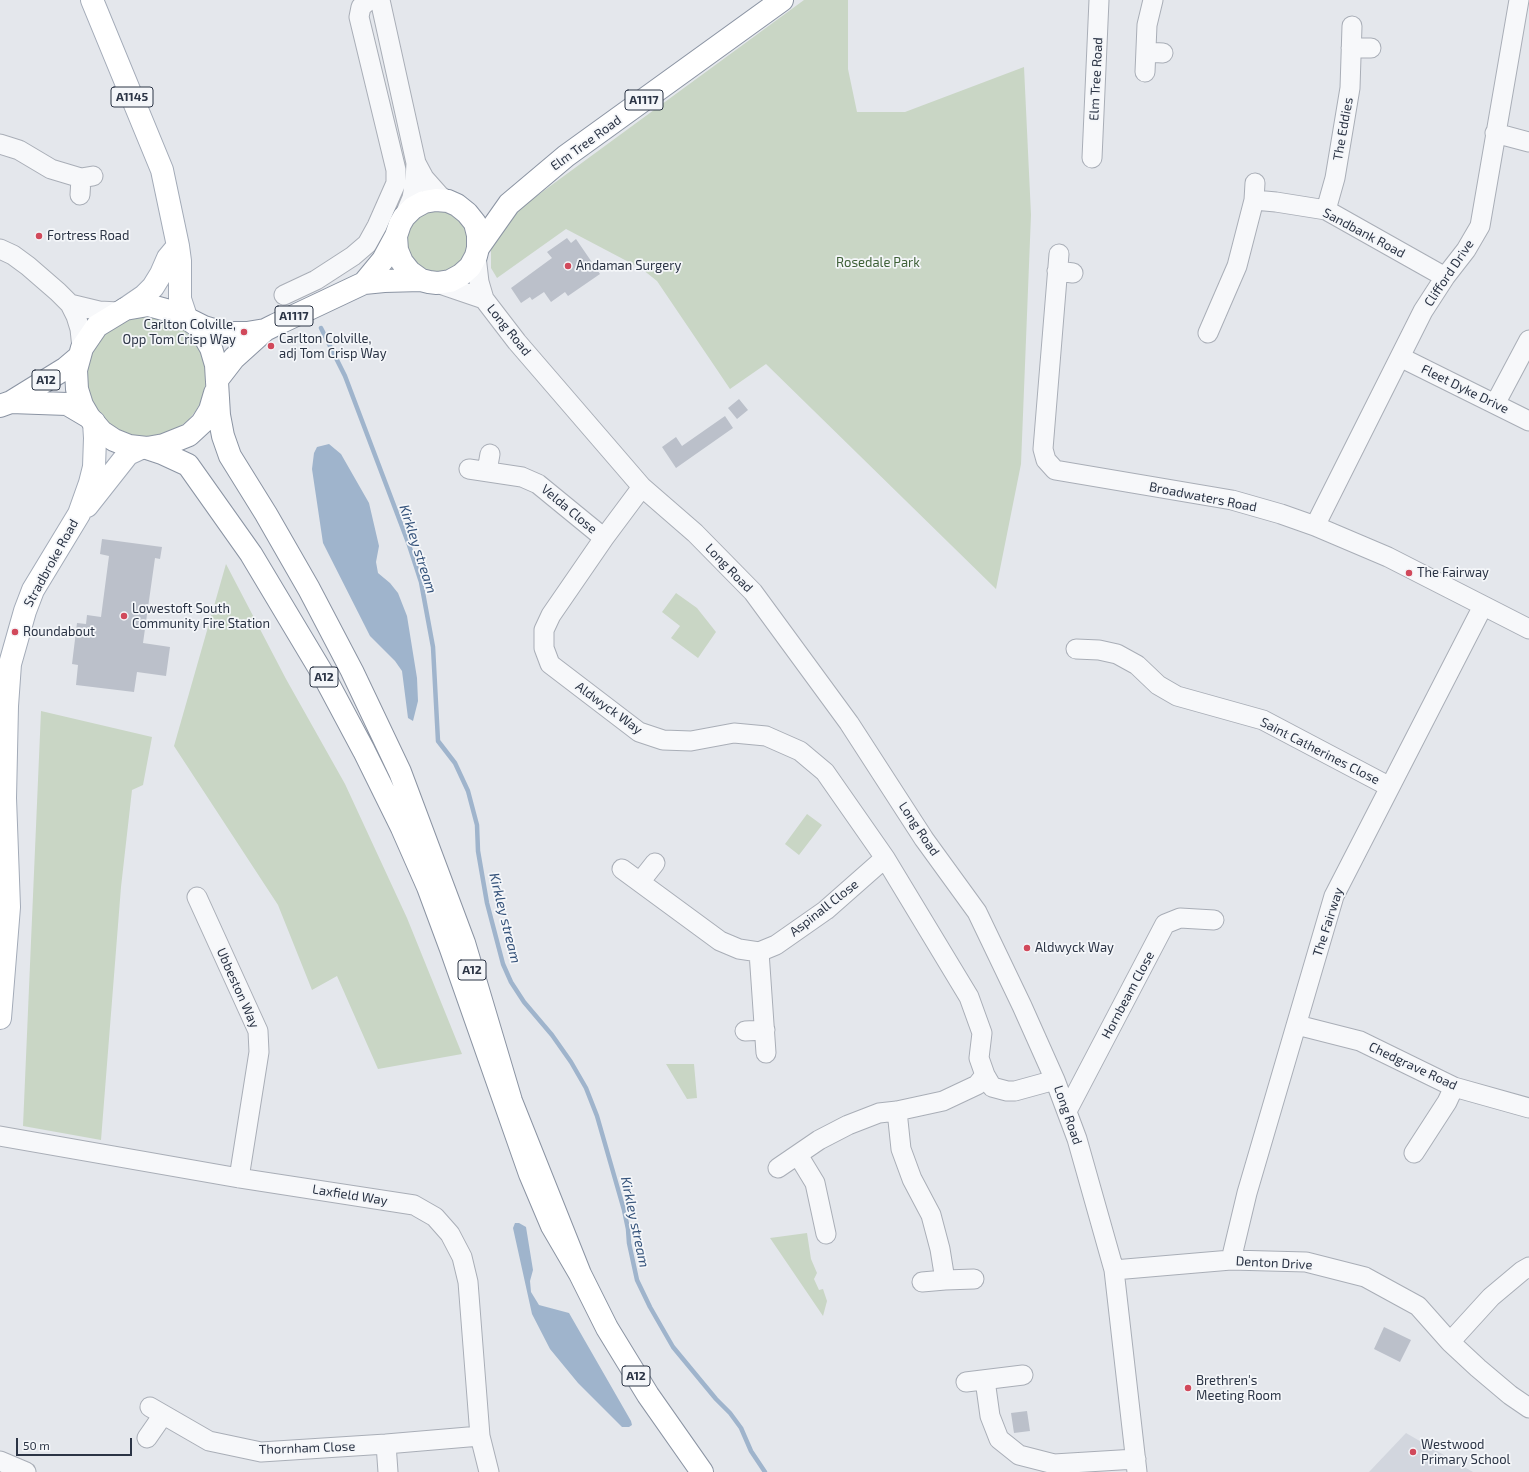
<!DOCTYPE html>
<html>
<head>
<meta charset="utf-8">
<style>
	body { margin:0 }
	#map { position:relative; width:1529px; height:1472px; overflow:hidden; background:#e4e7ec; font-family:"Exo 2",sans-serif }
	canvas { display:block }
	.scale { position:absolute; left:16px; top:1438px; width:116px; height:18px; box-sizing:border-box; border:2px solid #2b3445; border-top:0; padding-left:5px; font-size:12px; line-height:14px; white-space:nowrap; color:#2b3445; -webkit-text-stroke:3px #f4f6f9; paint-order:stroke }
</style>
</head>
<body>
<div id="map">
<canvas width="1529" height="1472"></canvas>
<div class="scale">50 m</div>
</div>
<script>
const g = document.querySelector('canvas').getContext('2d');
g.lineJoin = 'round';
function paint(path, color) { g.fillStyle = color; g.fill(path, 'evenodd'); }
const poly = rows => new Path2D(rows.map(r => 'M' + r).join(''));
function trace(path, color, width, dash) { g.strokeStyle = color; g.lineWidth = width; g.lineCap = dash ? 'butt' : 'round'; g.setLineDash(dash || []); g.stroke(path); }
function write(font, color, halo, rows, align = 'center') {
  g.font = font + ' "Exo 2",sans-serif'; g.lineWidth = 3.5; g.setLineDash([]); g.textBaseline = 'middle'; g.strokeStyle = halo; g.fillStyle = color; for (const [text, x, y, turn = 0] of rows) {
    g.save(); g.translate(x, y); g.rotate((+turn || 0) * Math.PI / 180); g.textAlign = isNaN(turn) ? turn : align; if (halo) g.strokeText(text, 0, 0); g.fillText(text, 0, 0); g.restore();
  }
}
const built = poly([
	[1406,1433,1473,1472,1369,1472]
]);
const green = poly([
	[804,0,848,0,848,69,857,112,905,112,1024,67,1031,215,1021,464,996,589,766,364,730,389,657,281,642,269,566,229,497,278,491,268,491,250,501,224,523,206],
	'407 241a31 31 0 1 1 62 0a31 31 0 1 1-62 0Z',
	'86 377a60 60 0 1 1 120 0a60 60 0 1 1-120 0Z',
	[226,564,286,679,345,784,407,918,462,1054,378,1069,337,976,312,990,278,905,174,746],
	[676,593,697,608,716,632,698,658,671,638,680,626,662,612],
	[41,711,152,737,143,785,132,790,121,887,101,1140,23,1126],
	[807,814,822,825,799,855,785,844],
	[666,1064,694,1064,697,1098,687,1099],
	[807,1233,811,1259,817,1273,814,1279,819,1290,823,1289,827,1301,823,1316,770,1238]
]);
const water = poly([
	[329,444,341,454,369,503,379,546,376,562,378,573,390,583,398,593,407,616,417,678,418,701,413,721,408,718,402,671,395,661,370,636,323,543,312,469,314,453,317,447],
	[515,1223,519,1223,526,1227,533,1270,530,1281,531,1292,539,1305,569,1313,631,1421,632,1425,629,1427,622,1427,578,1383,550,1349,532,1314,513,1228]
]);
const stream = poly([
	[321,328,345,376,409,545,421,582,433,647,438,741,455,763,468,791,477,825,478,851,487,903,503,964,511,982,524,1002,552,1035,571,1062,586,1088,597,1116,624,1210,628,1229,629,1243,637,1280,650,1307,673,1347,716,1399,730,1413,741,1428,751,1451,765,1472]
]);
const building = poly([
	[567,238,571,243,576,239,600,274,568,296,565,292,551,302,544,292,532,300,530,297,521,303,511,288,552,258,547,252],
	[739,399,748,410,737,419,728,408],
	[725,416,733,428,676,468,662,447,676,437,682,446],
	[102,539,162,547,160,559,155,558,143,643,170,647,166,676,137,672,134,692,76,685,78,665,72,664,77,623,86,624,87,615,101,617,109,556,100,554],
	[1384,1327,1411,1340,1400,1362,1374,1349],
	[1027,1411,1030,1431,1014,1433,1011,1413]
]);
const minor = poly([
	[380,0,416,163,415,181,412,198,404,217],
	[1351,48,1371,48],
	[1146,52,1163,53],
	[1145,72,1147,25,1153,0],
	[1495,133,1529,142],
	[0,144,19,150,51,169,81,178,93,176],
	[1092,158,1099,0],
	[416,163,424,178,440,196,448,201],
	[80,195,81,178],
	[1254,200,1255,183],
	[1326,210,1335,178,1350,88,1352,26],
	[0,249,13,255,28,266,58,292,70,304,76,316,80,329,82,348],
	[1059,254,1043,449,1046,460,1055,470,1232,500,1281,514,1315,526,1388,557,1529,629],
	[476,256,479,282,484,299,517,342,642,487,695,533,753,592,849,723,924,839,977,912,1022,1006,1055,1080,1077,1139,1114,1270,1137,1472],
	[1057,271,1073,273],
	[437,283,484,299],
	[284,295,316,280,353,256,367,244,377,226,396,183,396,170,359,17,361,7,369,0],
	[70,304,99,311,119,312],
	[1208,333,1237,266,1254,200,1276,202,1326,210,1445,277],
	[1400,357,1529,421],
	[1495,404,1529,340],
	[469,469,522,477,538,484,604,538],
	[487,471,490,454],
	[642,487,604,538,551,615,544,630,544,648,550,664,639,732,663,740,691,741,734,733,766,736,800,751,825,772,885,858,969,997,982,1033,979,1058,985,1075,992,1087,1007,1091,1015,1091,1055,1080],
	[1315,526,1423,311,1445,277,1466,250,1480,226,1519,0],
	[1076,649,1099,650,1117,654,1137,665,1158,685,1177,696,1263,720,1390,787],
	[622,869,720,941,739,949,759,952,776,945,826,910,885,858],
	[640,882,655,863],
	[197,897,258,1031,259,1052,239,1178],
	[759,952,766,1053],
	[1297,1025,1360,1041,1454,1087,1529,1108],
	[745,1031,765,1030],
	[897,1111,901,1149,912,1179,931,1215,940,1249,945,1280,974,1279],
	[1067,1111,1165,924,1180,918,1214,920],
	[0,1136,239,1178,414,1205,435,1217,450,1234,462,1257,468,1282,480,1436,489,1472],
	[1414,1153,1447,1102,1454,1087],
	[798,1155,815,1183,826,1234],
	[778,1168,819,1140,848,1125,879,1113,897,1111,943,1101,977,1085,985,1075],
	[1231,1260,1247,1193,1334,896,1483,606],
	[1114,1270,1231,1260,1306,1262,1365,1277,1418,1306,1450,1342,1478,1368,1510,1395,1529,1408],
	[922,1282,945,1280],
	[1450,1342,1491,1297,1522,1271,1529,1267],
	[985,1380,990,1416,999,1439,1019,1455,1054,1464,1136,1459],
	[966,1382,1023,1375],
	[150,1407,209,1441,261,1452,386,1444,480,1436],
	[147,1438,163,1415],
	[386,1444,388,1472],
	[0,1461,26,1472]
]);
const major = poly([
	[92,0,162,170,178,246,180,261,180,299,186,317],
	[125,309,144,296,153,287,161,274,168,258,178,246],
	[87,506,128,454,141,448],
	[0,1018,9,907,5,798,7,706,10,664,25,611,33,590,79,514,90,483,94,467,95,438,94,422]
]);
const highway = poly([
	[478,248,509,204,566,156,782,0],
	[364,283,383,260,396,236,400,224,404,217,413,208,424,202,436,200,448,201,457,205,467,213,475,223,478,235,478,248,476,256,470,267,461,275,450,281,437,283,429,282,421,280,410,272,402,262,397,250,396,236],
	[192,321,204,327,224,333,247,333,265,330],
	[217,380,234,358,265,330,275,325,364,283,384,281,421,280],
	[11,402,67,404,89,417],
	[0,406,11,402,66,368,79,357],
	[147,448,164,445,189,435,202,423,210,410,215,393],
	[580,1274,511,1101,464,943,400,772,352,671,309,589,266,514,230,456,223,436,219,415,216,365,211,348,199,327,181,314,148,305,125,309,97,326,82,348,76,370,77,389,82,405,89,417,102,432,114,440,129,446,147,448,162,453,188,465,251,554,324,676,364,751,402,828,428,887,451,949,530,1174,552,1226,580,1274,607,1328,648,1395,702,1472]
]);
const markers = [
	[39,236,4,"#d1495b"],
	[568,266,4,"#d1495b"],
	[244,332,4,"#d1495b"],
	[271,346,4,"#d1495b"],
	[1409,573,4,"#d1495b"],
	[124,616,4,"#d1495b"],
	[15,632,4,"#d1495b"],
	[1027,948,4,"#d1495b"],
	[1188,1388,4,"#d1495b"],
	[1413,1452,4,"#d1495b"]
];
const shields = [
	[132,97,42],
	[644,100,38],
	[294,316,38],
	[46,380,28],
	[324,677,28],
	[472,970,28],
	[636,1376,28]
];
const shieldNames = [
	["A1145",132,97],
	["A1117",644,100],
	["A1117",294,316],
	["A12",46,380],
	["A12",324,677],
	["A12",472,970],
	["A12",636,1376]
];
const streetNames = [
	["Elm Tree Road",1096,79,-87],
	["The Eddies",1343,129,-80],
	["Elm Tree Road",586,143,-36],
	["Sandbank Road",1364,233,28],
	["Clifford Drive",1449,273,-56],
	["Long Road",509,330,51],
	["Fleet Dyke Drive",1465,389,26],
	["Broadwaters Road",1203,497,11],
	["Velda Close",569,509,40],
	["Stradbroke Road",51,563,-61],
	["Long Road",729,568,46],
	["Aldwyck Way",609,708,36],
	["Saint Catherines Close",1320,751,27],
	["Long Road",919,829,56],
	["Aspinall Close",824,908,-38],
	["The Fairway",1328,922,-72],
	["Ubbeston Way",238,988,66],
	["Hornbeam Close",1128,995,-62],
	["Chedgrave Road",1413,1066,25],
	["Long Road",1068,1115,71],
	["Laxfield Way",350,1195,9],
	["Denton Drive",1274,1263,3],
	["Thornham Close",307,1448,-2]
];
const poiNames = [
	["Fortress Road",47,236],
	["Andaman Surgery",576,266],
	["Carlton Colville,",236,325,"right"],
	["Opp Tom Crisp Way",236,340,"right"],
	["Carlton Colville,",279,339],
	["adj Tom Crisp Way",279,354],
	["The Fairway",1417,573],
	["Lowestoft South",132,609],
	["Community Fire Station",132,624],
	["Roundabout",23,632],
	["Aldwyck Way",1035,948],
	["Brethren's",1196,1381],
	["Meeting Room",1196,1396],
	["Westwood",1421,1445],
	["Primary School",1421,1460]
];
const parkNames = [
	["Rosedale Park",878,263]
];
const waterNames = [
	["Kirkley stream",418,549,72],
	["Kirkley stream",505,918,76],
	["Kirkley stream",635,1222,78]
];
paint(built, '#d2d6de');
paint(green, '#c9d6c5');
paint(water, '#9fb4cc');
trace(stream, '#9fb4cc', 4.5);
paint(building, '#bbc0ca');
trace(minor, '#a9aeb7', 21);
trace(major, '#a3abb8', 24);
trace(highway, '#8b94a3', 24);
trace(minor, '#f7f8fa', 19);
trace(major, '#fff', 22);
trace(highway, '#fff', 22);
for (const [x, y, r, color] of markers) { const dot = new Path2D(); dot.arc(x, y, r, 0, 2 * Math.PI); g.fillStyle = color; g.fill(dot); trace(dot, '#f4f6f9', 1.5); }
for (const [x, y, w] of shields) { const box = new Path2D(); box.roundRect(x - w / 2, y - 10, w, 20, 3); g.fillStyle = '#f4f6f9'; g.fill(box); trace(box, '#2b3445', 1); }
write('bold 12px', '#2b3445', null, shieldNames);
write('13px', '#2b3445', '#f4f6f9', streetNames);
write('13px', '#2b3445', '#f4f6f9', poiNames, 'left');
write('13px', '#3f6138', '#f4f6f9', parkNames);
write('italic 14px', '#34527a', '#f4f6f9', waterNames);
</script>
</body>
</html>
